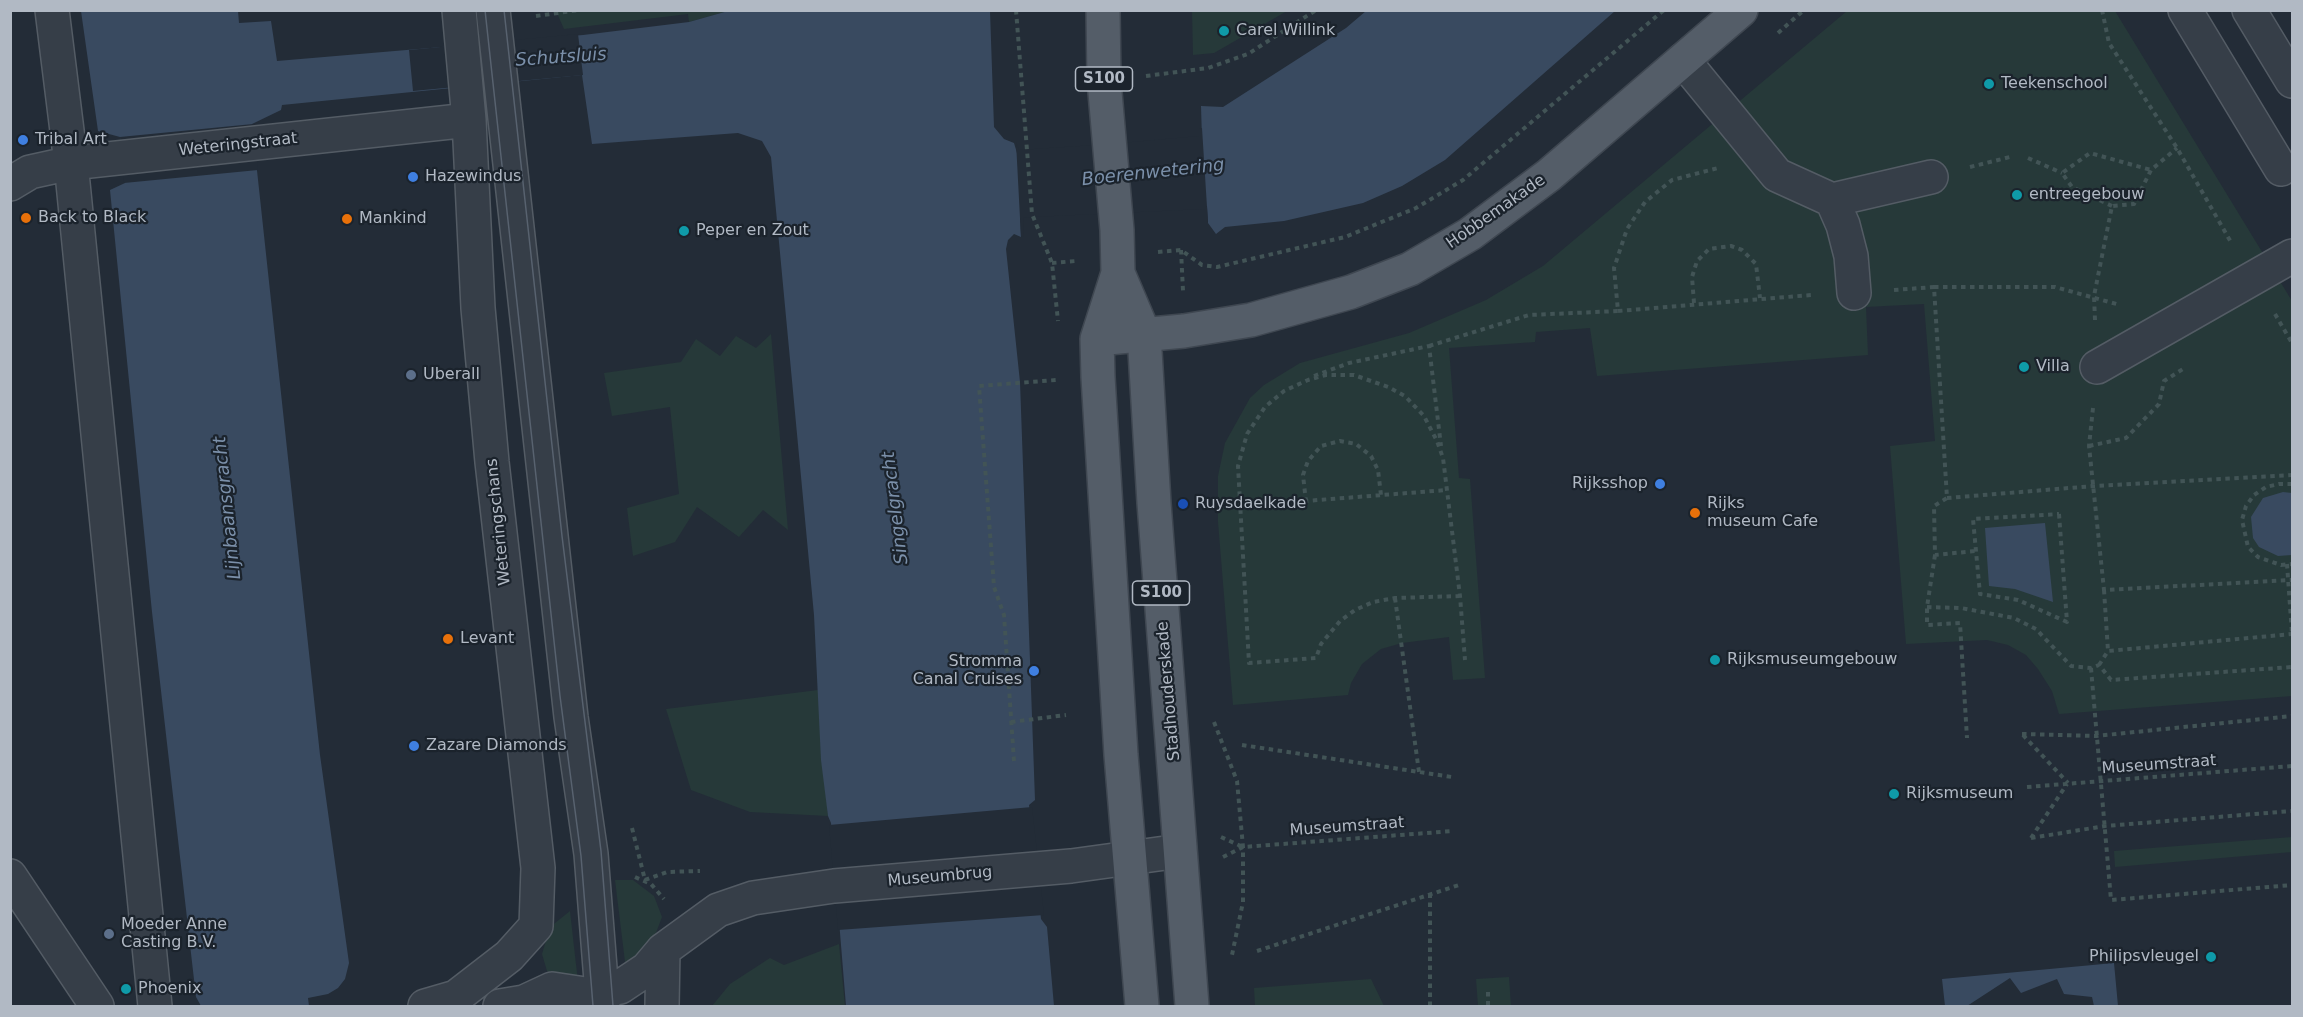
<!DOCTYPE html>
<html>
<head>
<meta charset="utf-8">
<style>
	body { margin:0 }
	#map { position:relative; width:2303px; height:1017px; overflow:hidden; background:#232c37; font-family:"DejaVu Sans",sans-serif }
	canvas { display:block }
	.frame { position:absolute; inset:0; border:12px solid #b1b9c4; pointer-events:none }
</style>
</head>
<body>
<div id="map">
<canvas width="2303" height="1017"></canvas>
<div class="frame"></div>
</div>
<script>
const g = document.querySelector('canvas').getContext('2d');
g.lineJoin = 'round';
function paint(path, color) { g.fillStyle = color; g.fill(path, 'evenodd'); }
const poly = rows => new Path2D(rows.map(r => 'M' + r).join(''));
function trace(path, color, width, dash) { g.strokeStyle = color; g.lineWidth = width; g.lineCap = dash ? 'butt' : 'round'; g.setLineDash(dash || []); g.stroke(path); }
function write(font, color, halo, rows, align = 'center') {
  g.font = font + ' "DejaVu Sans",sans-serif'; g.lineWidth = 4.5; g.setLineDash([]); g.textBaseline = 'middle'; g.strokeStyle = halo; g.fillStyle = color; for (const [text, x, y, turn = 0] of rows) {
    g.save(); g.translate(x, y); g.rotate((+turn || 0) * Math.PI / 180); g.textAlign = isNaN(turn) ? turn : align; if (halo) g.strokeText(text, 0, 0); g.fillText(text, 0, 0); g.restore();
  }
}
const green = poly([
	[556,11,728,11,689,22,688,14,564,29],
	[1192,11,1192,10,1287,11,1214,53,1193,55],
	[1847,11,2115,11,2292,301,2292,696,2059,714,2052,691,2038,669,2026,655,2008,645,1987,640,1906,644,1890,446,1935,441,1924,304,1866,307,1868,355,1597,376,1590,328,1536,332,1535,342,1449,348,1459,478,1470,479,1485,678,1453,680,1449,637,1402,643,1381,649,1362,664,1351,683,1348,695,1233,705,1218,522,1218,476,1225,443,1250,398,1264,385,1300,363,1409,333,1486,300,1543,266],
	[771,334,788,530,763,510,739,537,697,507,675,542,633,556,627,508,679,494,670,407,612,416,604,373,681,362,696,339,720,356,736,336,756,348],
	[818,690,828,816,750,812,691,790,666,709],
	[2292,837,2292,852,2115,867,2114,851],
	[615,880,633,880,654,896,662,917,654,938,626,970],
	[570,911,578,982,561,980,547,971,542,954,550,927],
	[839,944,845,1006,712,1006,730,984,770,958,784,965],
	[1509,977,1511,1006,1478,1006,1476,979],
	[1371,979,1384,1006,1255,1006,1254,988]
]);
const water = poly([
	[81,11,238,11,239,23,271,21,277,61,583,35,689,22,728,11,990,11,994,127,1004,139,1014,143,1017,153,1202,139,1201,106,1223,107,1346,28,1366,11,1615,11,1445,160,1402,186,1363,203,1284,221,1225,227,1216,234,1208,223,1207,206,1020,215,1021,237,1014,234,1008,240,1006,249,1020,382,1035,800,1029,805,1041,919,1047,927,1054,1006,846,1006,831,823,828,816,821,760,814,615,771,157,762,141,738,133,592,144,582,75,282,105,281,110,252,124,320,755,349,963,345,979,338,988,328,994,308,998,309,1006,201,1006,196,997,152,612,110,190,125,183,120,137,98,131],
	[2283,492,2292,493,2292,555,2278,556,2259,547,2253,538,2251,517,2263,498],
	[2045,523,2053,602,2015,589,1989,586,1985,528],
	[2114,963,2118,1006,2094,1006,2092,997,2064,994,2057,979,2021,993,2010,978,1967,1006,1945,1006,1942,979]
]);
const pier = poly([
	[578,34,583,75,413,91,409,50],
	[253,124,258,170,124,183,120,137],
	[1202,128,1208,223,1205,223,1205,209,1032,217,1023,218,1024,236,1021,237,1016,142,1019,150,1110,144,1199,136,1199,129],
	[1032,807,1044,915,838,930,829,825]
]);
const path = poly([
	[1016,10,1032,214,1052,263,1058,321],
	[2102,10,2109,43,2177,148,2232,244],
	[536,16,580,10],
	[1778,33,1804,10],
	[1146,76,1208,68,1248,54,1316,10],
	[2028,158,2062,173],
	[1970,167,2010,157],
	[2112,206,2072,187,2062,173,2090,153,2151,170],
	[1181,250,1183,291],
	[1158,252,1181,250,1202,265,1217,267,1345,237,1416,208,1463,180,1664,10],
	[1052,263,1076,261],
	[1934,287,2055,287,2120,305],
	[1894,290,1934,287,1947,498,1934,506,1935,555,1975,551],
	[1694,303,1692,277,1697,261,1709,249,1731,246,1742,250,1756,264,1760,298],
	[1618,311,1811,295],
	[2275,314,2292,343],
	[2095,320,2094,296,2112,206,2134,204,2151,170,2177,148],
	[1429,346,1529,315,1618,311,1614,268,1627,229,1645,202,1672,180,1718,168],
	[1314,376,1349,363,1429,346,1441,446],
	[2093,408,2089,446,2104,590,2292,580],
	[2089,446,2126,438,2159,404,2164,381,2183,369],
	[2292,484,2279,484,2266,487,2254,495,2246,506,2242,520,2248,547,2258,557,2281,565,2292,564],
	[1947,498,2094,486,2292,475],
	[1306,502,1303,475,1308,461,1321,446,1340,441,1356,444,1371,456,1378,470,1381,495],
	[1241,506,1447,490],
	[2059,514,2067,622,2018,600,1980,594,1973,519,2059,514],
	[1935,555,1927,607,1927,625,1960,623,1967,738],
	[2287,564,2292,634],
	[2104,590,2108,651],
	[1460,596,1395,598,1373,602,1355,610,1340,621,1321,644,1316,658,1249,663,1238,466,1247,434,1265,407,1284,391,1308,380,1326,375,1354,375,1388,387,1405,396,1424,416,1437,441,1443,458,1460,596,1465,660],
	[1395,598,1419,772],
	[1927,607,1961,608,2014,618,2036,629,2071,666,2091,668,2099,665,2111,680,2292,667],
	[2099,665,2108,651,2292,634],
	[2091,668,2111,900,2292,885],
	[1011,722,1066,715],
	[1214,722,1237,781,1243,847,1243,902,1232,955],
	[2022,734,2096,736,2292,716],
	[2023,735,2068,783],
	[1242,745,1452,777],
	[1014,761,1004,615,994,587,979,386,1056,380],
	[2027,787,2292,766],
	[632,828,645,880],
	[1221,837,1243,847],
	[2031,838,2105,826,2292,811],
	[2031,838,2067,784],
	[1223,857,1243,847,1453,831],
	[635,877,651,884,664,899],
	[645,880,667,872,700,871],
	[1257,951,1459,885],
	[1488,992,1488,1006],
	[1430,1006,1430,894]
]);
const minor = poly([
	[52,10,71,163,155,1006],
	[493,10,571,717,591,854,603,1006],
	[2185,10,2281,169],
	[2249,10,2292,81],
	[1683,60,1777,175,1832,200,1843,225,1851,256,1854,293],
	[10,184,30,172,71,163,469,120],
	[1832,200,1931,177],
	[2097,367,2292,256],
	[10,876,97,1006],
	[425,1006,456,997,509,956,536,926,538,868,492,462,478,308,469,120,459,10],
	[500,1006,524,1002,552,989,585,994,620,987,647,969,663,950,718,910,753,898,834,886,1071,866,1180,851],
	[662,1006,663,950]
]);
const major = poly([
	[1103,10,1104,81,1117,230,1118,273,1097,339,1098,377,1121,755,1142,1006],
	[1118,273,1144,334,1154,503,1192,1006],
	[1097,339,1184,331,1251,320,1351,292,1410,269,1470,234,1549,175,1741,10]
]);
const tram = poly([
	[485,10,560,696,581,856,593,1006],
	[504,10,562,536,601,851,613,1006]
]);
const markers = [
	[1224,31,6,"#0f9aa8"],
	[1989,84,6,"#0f9aa8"],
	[23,140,6,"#3f7fe0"],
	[413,177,6,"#3f7fe0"],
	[2017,195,6,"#0f9aa8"],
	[26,218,6,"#e8710a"],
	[347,219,6,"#e8710a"],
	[684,231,6,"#0f9aa8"],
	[2024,367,6,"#0f9aa8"],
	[411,375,6,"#5c6f8a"],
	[1660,484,6,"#3f7fe0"],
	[1183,504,6,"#1a4fb4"],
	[1695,513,6,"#e8710a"],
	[448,639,6,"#e8710a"],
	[1715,660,6,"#0f9aa8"],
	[1034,671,6,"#3f7fe0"],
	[414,746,6,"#3f7fe0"],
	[1894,794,6,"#0f9aa8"],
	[109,934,6,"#5c6f8a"],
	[2211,957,6,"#0f9aa8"],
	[126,989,6,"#0f9aa8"]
];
const shields = [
	[1104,79,57],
	[1161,593,57]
];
const shieldNames = [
	["S100",1104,79],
	["S100",1161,593]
];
const poiNames = [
	["Carel Willink",1236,31],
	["Teekenschool",2001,84],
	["Tribal Art",35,140],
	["Hazewindus",425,177],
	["entreegebouw",2029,195],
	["Back to Black",38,218],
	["Mankind",359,219],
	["Peper en Zout",696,231],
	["Villa",2036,367],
	["Uberall",423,375],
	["Rijksshop",1648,484,"right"],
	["Ruysdaelkade",1195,504],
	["Rijks",1707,504],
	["museum Cafe",1707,522],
	["Levant",460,639],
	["Rijksmuseumgebouw",1727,660],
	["Stromma",1022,662,"right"],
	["Canal Cruises",1022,680,"right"],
	["Zazare Diamonds",426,746],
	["Rijksmuseum",1906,794],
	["Moeder Anne",121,925],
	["Casting B.V.",121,943],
	["Philipsvleugel",2199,957,"right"],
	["Phoenix",138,989]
];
const streetNames = [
	["Weteringstraat",238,145,-6],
	["Hobbemakade",1496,212,-35],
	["Weteringschans",499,522,-96],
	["Stadhouderskade",1169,691,-95],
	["Museumstraat",2159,765,-4],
	["Museumstraat",1347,827,-4],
	["Museumbrug",940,877,-5]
];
const waterNames = [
	["Schutsluis",561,58,-4],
	["Boerenwetering",1153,173,-6],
	["Lijnbaansgracht",228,508,-96],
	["Singelgracht",896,508,-97]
];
paint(green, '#263939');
paint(water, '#394a60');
paint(pier, '#232c37');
trace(minor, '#545c65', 36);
trace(major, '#3f4751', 36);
trace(path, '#425456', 4, [4.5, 4.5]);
trace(minor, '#363e48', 33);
trace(major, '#545d68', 33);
trace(tram, '#58626f', 1.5);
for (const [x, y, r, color] of markers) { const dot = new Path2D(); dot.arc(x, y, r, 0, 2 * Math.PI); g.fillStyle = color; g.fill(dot); trace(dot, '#1b232c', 2); }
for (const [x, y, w] of shields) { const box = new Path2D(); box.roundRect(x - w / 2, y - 12, w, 24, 4.5); g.fillStyle = '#1b232c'; g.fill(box); trace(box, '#b1b9c4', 1.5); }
write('bold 15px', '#b1b9c4', null, shieldNames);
write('16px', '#b1b9c4', '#1b232c', poiNames, 'left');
write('16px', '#b1b9c4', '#1b232c', streetNames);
write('italic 18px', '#7b90aa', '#1b232c', waterNames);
</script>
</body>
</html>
